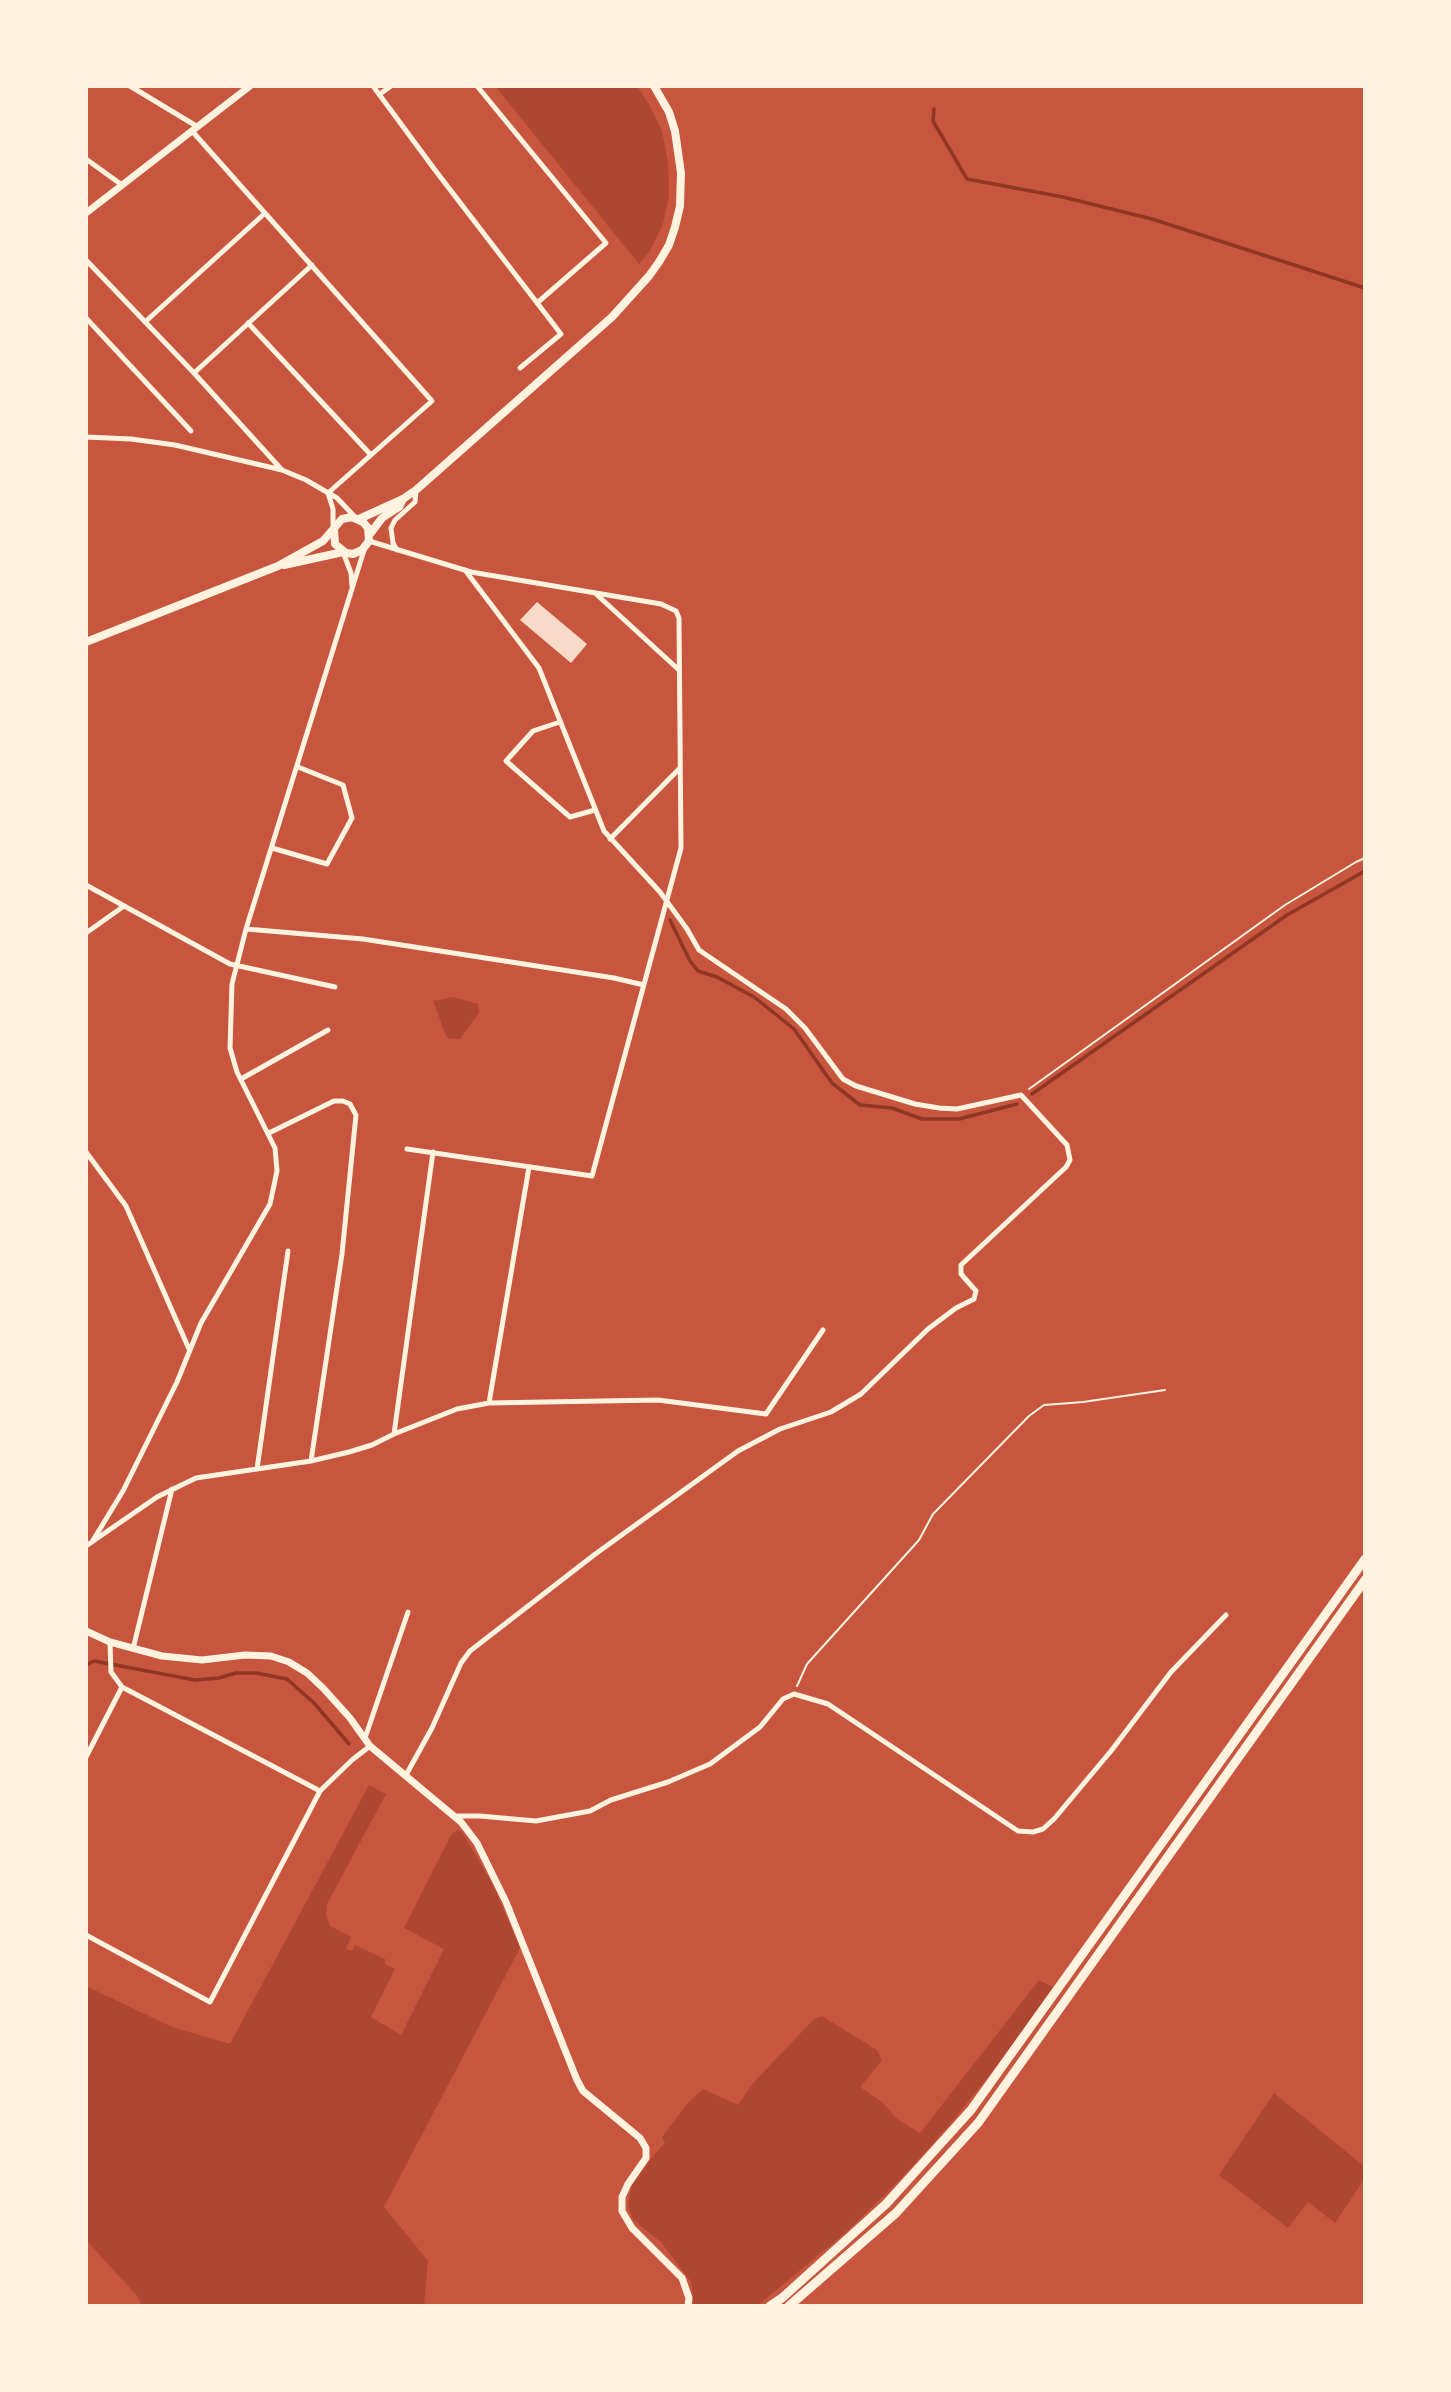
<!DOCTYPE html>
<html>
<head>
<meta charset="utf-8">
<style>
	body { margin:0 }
	#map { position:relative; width:1451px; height:2392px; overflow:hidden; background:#c8553d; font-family:"Archivo Narrow",sans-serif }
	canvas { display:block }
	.frame { position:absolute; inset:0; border:88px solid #fff3e0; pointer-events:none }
</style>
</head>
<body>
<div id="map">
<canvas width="1451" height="2392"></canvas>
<div class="frame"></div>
</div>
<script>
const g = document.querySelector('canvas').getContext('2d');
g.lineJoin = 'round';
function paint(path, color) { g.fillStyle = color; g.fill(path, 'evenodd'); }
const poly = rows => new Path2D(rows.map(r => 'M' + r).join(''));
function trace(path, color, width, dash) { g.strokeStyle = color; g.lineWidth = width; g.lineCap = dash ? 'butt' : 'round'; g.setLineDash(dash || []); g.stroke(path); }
const green = poly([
	[495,86,637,86,650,106,662,131,668,162,669,196,663,224,650,251,639,264],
	[453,997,478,1004,479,1013,460,1039,447,1038,433,1001],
	[369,1785,386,1794,327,1904,326,1914,330,1926,351,1937,346,1949,352,1951,355,1945,385,1959,385,1964,395,1969,371,2017,401,2035,444,1949,404,1928,451,1835,457,1830,462,1832,492,1883,520,1948,384,2207,428,2261,424,2306,142,2306,138,2297,86,2240,86,1986,172,2027,230,2044],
	[1039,1980,1053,1987,1004,2057,946,2129,900,2180,844,2234,757,2306,694,2306,691,2282,661,2242,633,2220,628,2204,631,2187,653,2156,665,2143,662,2137,687,2104,703,2089,738,2105,754,2082,814,2019,822,2016,877,2050,882,2060,860,2087,882,2102,897,2119,920,2133],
	[1274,2093,1365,2167,1365,2178,1335,2223,1308,2202,1288,2228,1219,2175]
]);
const stream = poly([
	[934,109,933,121,967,179,1063,197,1152,219,1365,288],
	[670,920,690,961,698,971,717,977,754,997,794,1029,832,1083,860,1105,892,1108,922,1119,959,1119,1017,1104],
	[1032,1094,1287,915,1365,871],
	[86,1665,94,1661,195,1680,219,1678,236,1673,256,1673,287,1679,314,1703,349,1744]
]);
const building = poly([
	[537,602,587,644,571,663,520,620]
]);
const path = poly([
	[1029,1089,1285,905,1356,862,1365,858],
	[797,1686,807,1664,919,1540,933,1514,1029,1416,1044,1405,1083,1402,1165,1390]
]);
const minor = poly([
	[130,86,198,127],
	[373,86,435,170,561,334,520,368],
	[477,86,606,243,537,303],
	[380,94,391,86],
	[192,131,432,401,328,493],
	[86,159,122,185],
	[86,260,194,373,282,470],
	[86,318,191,431],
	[145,322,264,214],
	[248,323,371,455],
	[194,373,312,265],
	[86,437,131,439,175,445,282,470,306,480,337,498,356,518],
	[328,493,333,509,333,528],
	[369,541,471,572,661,604,676,611,679,618,681,848,592,1176,407,1149],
	[397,550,393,543,391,528,395,520,415,502,416,490],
	[343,552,351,573,352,586],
	[595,593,679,670],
	[560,722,533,731,506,761,570,817,595,810],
	[610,839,680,768],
	[272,848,327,864,352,818,343,785,298,767],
	[86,885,230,964,335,987],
	[246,929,363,939,614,978,644,985],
	[86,933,124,906],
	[241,1079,328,1030],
	[269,1133,334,1101,343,1101,350,1104,356,1115,342,1254,311,1461],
	[86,1152,126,1206,189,1349],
	[489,1403,529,1167],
	[394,1434,433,1152],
	[257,1469,288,1251],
	[92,1542,123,1491,177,1382,201,1323,270,1204,277,1171,275,1148,237,1072,230,1048,232,984,246,929,365,547],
	[86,1546,157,1497,196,1478,311,1461,349,1452,372,1445,394,1434,457,1409,489,1403,658,1400,766,1414,823,1330],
	[110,1642,111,1672,122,1687,320,1791],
	[133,1649,172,1489],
	[365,1738,408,1612],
	[86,1757,122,1687],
	[406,1775,432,1728,461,1663,470,1651,594,1555,738,1451,780,1429,831,1412,861,1394,928,1329,956,1308,974,1299,976,1291,961,1274,961,1265,1066,1167,1070,1160,1067,1145,1021,1095,957,1109,939,1108,915,1104,856,1086,843,1079,805,1028,786,1009,699,950,687,929,660,892,604,831,539,668,465,570],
	[454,1816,480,1816,536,1821,590,1811,611,1800,668,1782,710,1764,760,1727,783,1699,794,1694,828,1704,1018,1831,1033,1832,1043,1829,1054,1819,1111,1751,1171,1672,1226,1615],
	[86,1935,210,2002,320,1791,352,1760,370,1746]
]);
const tertiary = poly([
	[86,213,250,86],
	[86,1631,110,1642,162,1656,202,1660,245,1655,271,1656,289,1662,307,1673,323,1688,350,1718,370,1746,461,1822,477,1843,506,1902,577,2080,583,2091,640,2138,646,2148,646,2158,628,2184,622,2197,622,2211,632,2228,682,2278,689,2298,688,2306]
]);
const secondary = poly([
	[359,519,403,499,416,490,612,317,649,276,659,262,669,245,675,227,680,206,681,173,675,131,669,112,654,86],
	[370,534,382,518,399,507,403,499],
	[284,565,343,552],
	[86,642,278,566,323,541,342,519,352,517,363,522,368,528,369,541,362,550,353,554,346,553,335,544,334,530]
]);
const trunk = poly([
	[770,2306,782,2298,886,2204,971,2110,1365,1559],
	[789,2306,896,2213,978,2123,1365,1580]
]);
paint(green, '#ae4732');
trace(stream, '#8f3625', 3.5);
paint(building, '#f7dbc8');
trace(path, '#fff3e0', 2);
trace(minor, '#fff3e0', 5);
trace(tertiary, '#fff3e0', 7);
trace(secondary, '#fff3e0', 8);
trace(trunk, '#fff3e0', 9);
</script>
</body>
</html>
